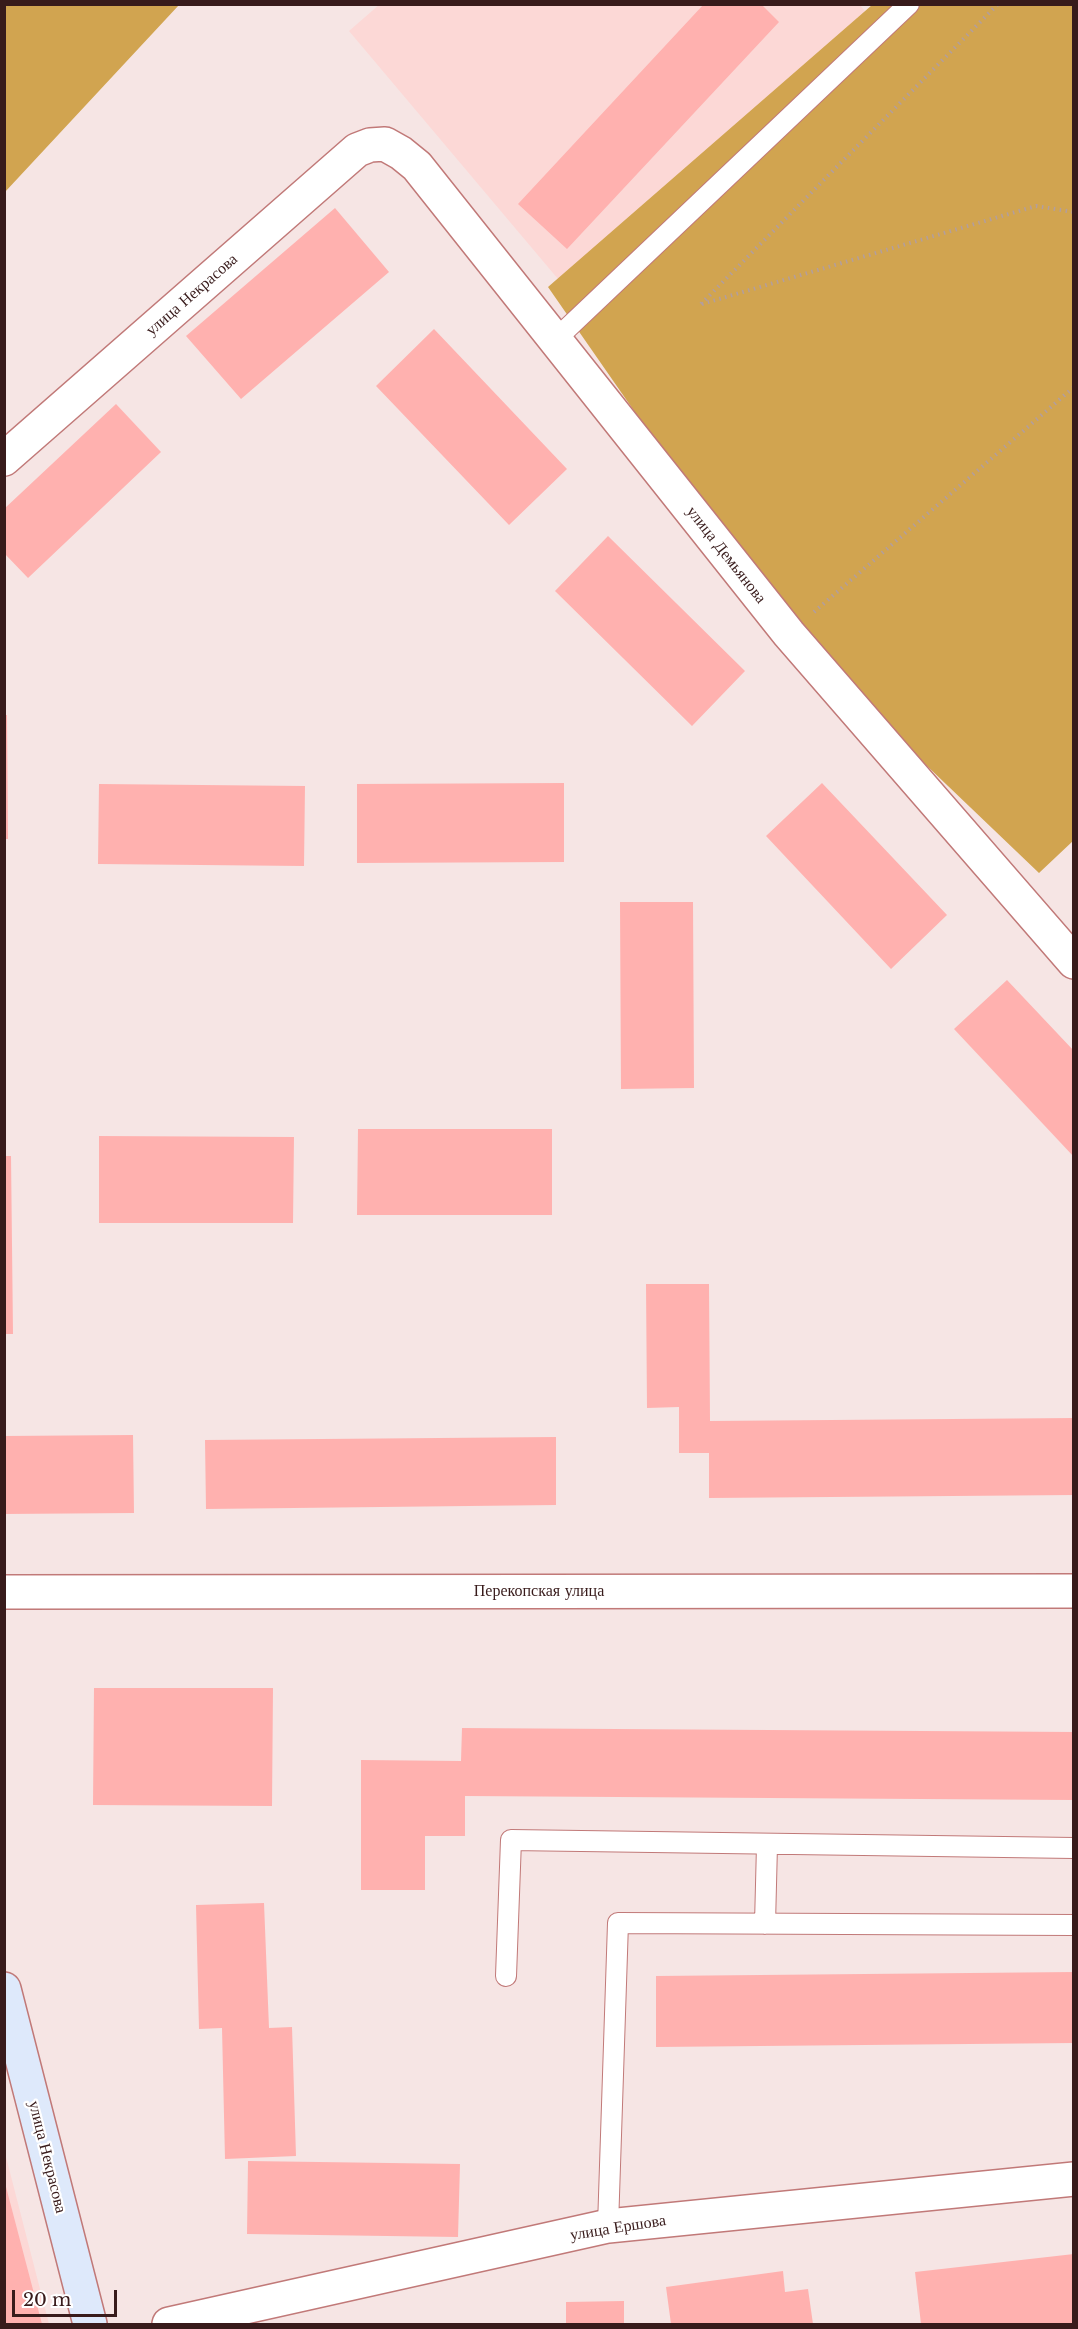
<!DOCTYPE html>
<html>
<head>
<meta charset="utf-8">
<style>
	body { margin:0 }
	#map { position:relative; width:1078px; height:2329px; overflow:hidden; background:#f6e5e4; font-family:"Libre Baskerville",serif }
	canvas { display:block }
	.frame { position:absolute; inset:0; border:6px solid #381b1b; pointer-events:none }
	.scale { position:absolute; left:12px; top:2290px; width:105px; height:27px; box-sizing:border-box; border:3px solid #381b1b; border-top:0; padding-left:8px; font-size:18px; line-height:21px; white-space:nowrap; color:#381b1b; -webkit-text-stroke:4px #fff; paint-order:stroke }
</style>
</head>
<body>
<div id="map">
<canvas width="1078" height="2329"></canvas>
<div class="frame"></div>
<div class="scale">20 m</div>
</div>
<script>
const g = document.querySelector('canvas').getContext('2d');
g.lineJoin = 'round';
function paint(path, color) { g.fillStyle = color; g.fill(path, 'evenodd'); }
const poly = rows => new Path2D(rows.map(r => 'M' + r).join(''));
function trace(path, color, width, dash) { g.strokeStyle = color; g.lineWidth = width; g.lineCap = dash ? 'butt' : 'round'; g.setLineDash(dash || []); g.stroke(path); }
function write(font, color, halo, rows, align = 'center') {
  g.font = font + ' "Libre Baskerville",serif'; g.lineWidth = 4.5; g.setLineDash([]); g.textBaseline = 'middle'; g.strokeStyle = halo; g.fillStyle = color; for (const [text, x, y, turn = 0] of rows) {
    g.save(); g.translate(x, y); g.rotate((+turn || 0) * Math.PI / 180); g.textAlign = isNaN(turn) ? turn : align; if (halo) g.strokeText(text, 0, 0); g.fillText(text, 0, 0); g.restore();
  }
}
const built = poly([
	[380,4,859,4,865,11,569,292,349,31],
	[5,2153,49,2324,5,2324]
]);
const forest = poly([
	[5,4,179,5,5,192,4,5],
	[872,5,1073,5,1074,840,1039,873,789,634,548,287]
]);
const building = poly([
	[704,4,761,4,779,22,567,249,518,204],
	[335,208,389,272,241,399,186,336],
	[434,329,567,469,509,525,376,386],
	[116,404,161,452,28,578,4,553,4,509],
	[608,536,745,671,692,726,555,591],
	[4,715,7,715,8,839,4,839],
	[564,783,564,862,357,863,357,784],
	[822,783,947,915,891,969,766,836],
	[99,784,305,786,304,866,98,864],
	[620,902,693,902,694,1088,621,1089],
	[1007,980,1074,1051,1074,1157,954,1029],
	[358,1129,552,1129,552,1215,357,1215],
	[99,1136,294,1137,293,1223,99,1223],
	[4,1156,11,1156,13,1334,4,1334],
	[646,1284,709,1284,710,1421,1074,1418,1074,1495,709,1498,709,1453,679,1453,679,1407,647,1408],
	[133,1435,134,1513,4,1514,4,1436],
	[556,1437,556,1505,206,1509,205,1440],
	[94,1688,273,1688,272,1806,93,1805],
	[462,1728,1074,1732,1074,1800,465,1796,465,1836,425,1836,425,1890,361,1890,361,1760,461,1761],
	[264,1903,269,2028,292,2027,296,2156,225,2159,222,2028,199,2029,196,1905],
	[1074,1972,1074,2043,656,2047,656,1976],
	[248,2161,460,2164,458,2237,247,2234],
	[4,2183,5,2183,42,2324,4,2324],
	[1074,2254,1074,2324,921,2324,915,2272],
	[783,2271,785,2292,808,2289,813,2324,671,2324,666,2287],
	[624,2301,624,2324,566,2324,566,2302]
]);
const path = poly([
	[701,304,998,4],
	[702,304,1036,206,1074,212],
	[814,612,1074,387]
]);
const lane = poly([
	[555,340,909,4],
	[765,1924,767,1845],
	[506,1976,511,1840,1074,1848],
	[608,2226,618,1923,1074,1925]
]);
const street = poly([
	[4,459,357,150,370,145,385,144,401,153,417,166,789,634,1074,962],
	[4,1592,1074,1591],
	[169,2324,608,2226,1074,2179]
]);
const secondary = poly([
	[4,1989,90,2324]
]);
const streetNames = [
	["улица Некрасова",192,295,-41],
	["улица Демьянова",726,555,52],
	["Перекопская улица",539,1591],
	["улица Некрасова",47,2157,76],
	["улица Ершова",618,2228,-9]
];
paint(built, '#fcd8d6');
paint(forest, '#d1a450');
paint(building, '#ffb1af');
trace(lane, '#c17978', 22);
trace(street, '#c17978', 36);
trace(secondary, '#c17978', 36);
trace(path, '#b39e9d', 4, [1.5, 4.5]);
trace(lane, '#fff', 20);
trace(street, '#fff', 33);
trace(secondary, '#dee9fb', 33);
write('16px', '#381b1b', '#fff', streetNames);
</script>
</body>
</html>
